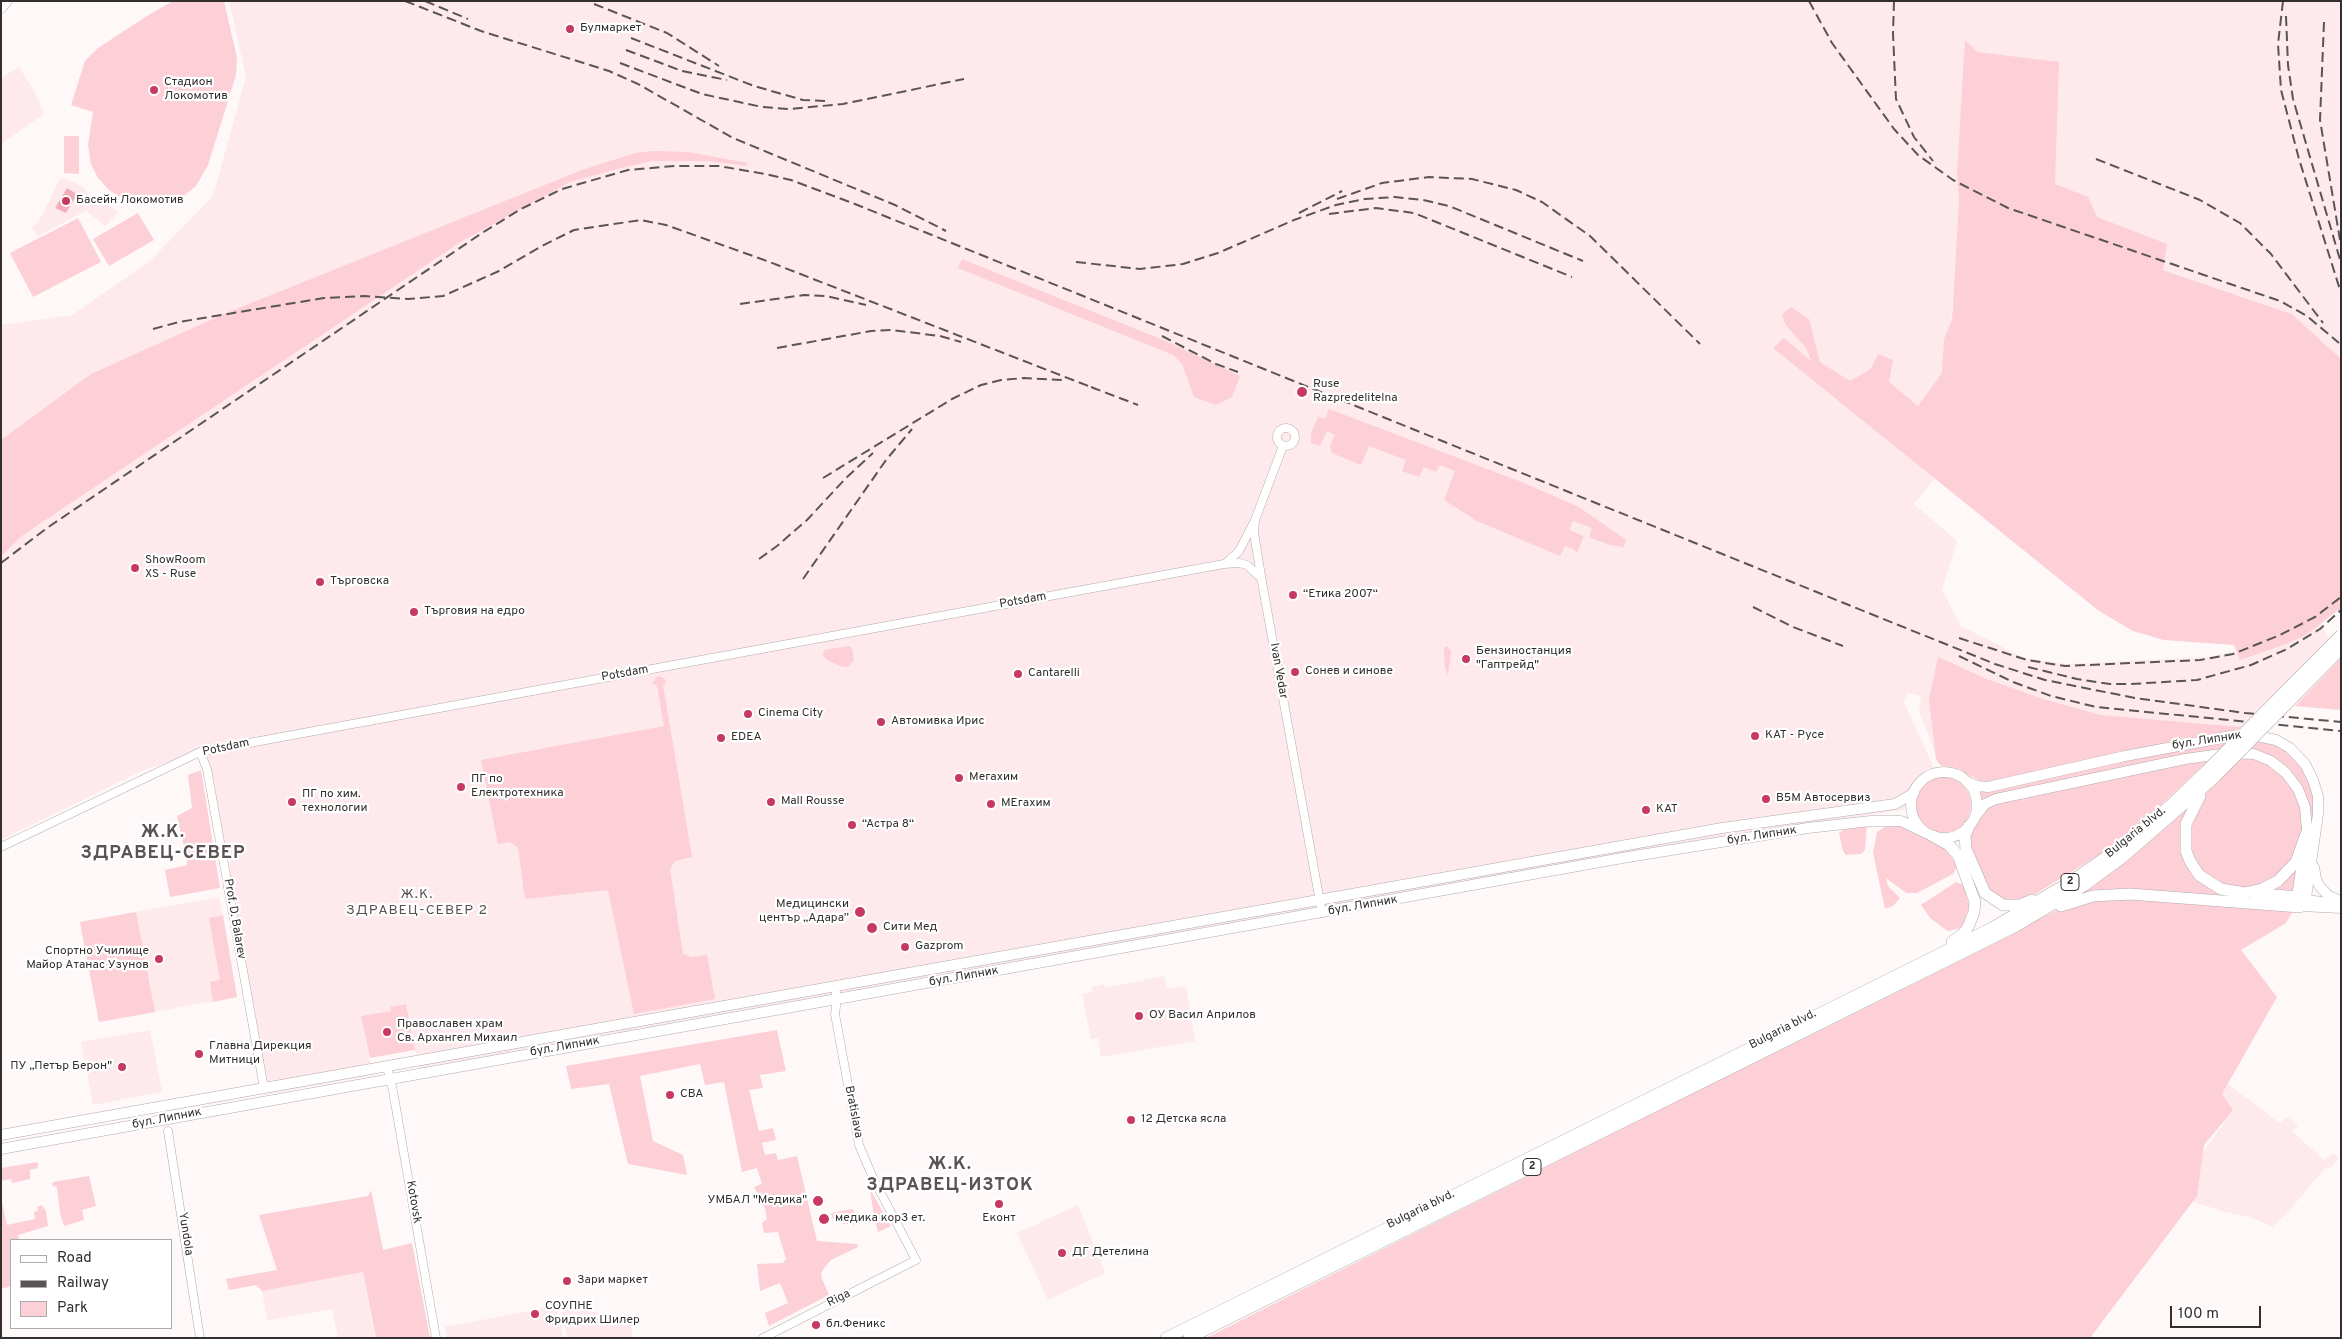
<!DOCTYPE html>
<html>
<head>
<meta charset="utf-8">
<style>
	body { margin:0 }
	#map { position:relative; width:2342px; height:1339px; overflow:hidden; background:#fef8f9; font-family:Overpass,sans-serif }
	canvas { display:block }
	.frame { position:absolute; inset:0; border:2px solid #332f2f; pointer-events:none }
	.legend { position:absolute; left:10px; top:1239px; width:162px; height:90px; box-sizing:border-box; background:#fff; border:1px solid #adacac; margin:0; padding:6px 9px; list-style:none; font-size:15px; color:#332f2f }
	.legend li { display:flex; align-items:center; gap:10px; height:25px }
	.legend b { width:25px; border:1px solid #adacac }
	.scale { position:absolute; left:2170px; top:1306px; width:91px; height:22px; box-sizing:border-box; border:2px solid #332f2f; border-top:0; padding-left:6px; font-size:15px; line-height:18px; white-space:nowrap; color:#332f2f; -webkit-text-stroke:4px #fff; paint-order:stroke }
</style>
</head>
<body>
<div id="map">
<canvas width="2342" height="1339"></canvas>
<div class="frame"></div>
<ul class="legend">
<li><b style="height:6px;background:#fff"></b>Road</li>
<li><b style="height:6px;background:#5a5555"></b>Railway</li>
<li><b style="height:14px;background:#fdcfd6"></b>Park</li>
</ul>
<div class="scale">100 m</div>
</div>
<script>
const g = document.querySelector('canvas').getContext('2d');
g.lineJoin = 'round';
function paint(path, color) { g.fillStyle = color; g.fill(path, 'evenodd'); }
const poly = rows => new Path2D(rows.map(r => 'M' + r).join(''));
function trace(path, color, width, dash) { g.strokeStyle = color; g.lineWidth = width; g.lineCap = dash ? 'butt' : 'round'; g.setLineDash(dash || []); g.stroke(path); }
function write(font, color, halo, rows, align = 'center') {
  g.font = font + ' Overpass,sans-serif'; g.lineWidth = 4.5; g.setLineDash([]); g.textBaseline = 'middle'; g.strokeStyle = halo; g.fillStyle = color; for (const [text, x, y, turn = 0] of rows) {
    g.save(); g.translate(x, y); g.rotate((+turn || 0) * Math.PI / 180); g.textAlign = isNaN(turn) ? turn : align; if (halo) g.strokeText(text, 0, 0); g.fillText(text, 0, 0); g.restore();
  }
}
const built = poly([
	[229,1,2341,1,2341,359,2292,314,1959,199,1942,469,1914,504,1957,541,1942,590,1961,626,2024,658,2067,664,2206,657,2233,652,2268,637,2317,612,2331,646,2241,727,1970,782,1956,773,1942,771,1919,711,1921,696,1908,693,1904,702,1934,768,1915,796,1912,806,1903,810,1608,855,1528,872,1436,886,419,1068,406,1004,391,1007,391,1011,361,1016,373,1075,263,1095,200,753,146,769,1,840,1,325,72,315,149,262,213,196,246,77],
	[19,67,36,94,44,114,1,144,1,78],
	[61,177,82,186,88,193,119,212,105,226,86,211,38,236,32,227,39,221],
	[219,897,237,997,99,1022,80,922],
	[1164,976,1167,989,1186,986,1195,1041,1101,1057,1098,1038,1091,1039,1082,994,1092,992,1091,987,1104,984,1105,988],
	[150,1030,162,1092,93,1105,81,1042],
	[2228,1084,2280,1123,2289,1116,2298,1126,2292,1131,2324,1160,2334,1153,2338,1159,2330,1169,2325,1168,2288,1212,2272,1227,2253,1218,2225,1212,2132,1182,2195,1163,2233,1110,2222,1094],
	[1078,1205,1105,1273,1048,1300,1017,1233],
	[363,1272,375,1338,338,1338,332,1309,267,1321,262,1291],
	[567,1303,631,1324,633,1338,567,1338,561,1304],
	[555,1306,561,1322,563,1338,447,1338,445,1327]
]);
const green = poly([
	[173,1,224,1,237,58,236,75,208,165,196,186,181,198,161,205,140,204,123,199,109,190,98,178,91,164,88,145,93,112,71,105,85,61,98,48,147,16],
	[1965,40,1977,52,2059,62,2055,184,2088,197,2097,217,2167,244,2163,270,2292,314,2341,359,2341,608,2306,635,2289,643,2240,660,2234,645,2164,640,2133,631,2099,611,1773,348,1784,338,1812,362,1806,348,1785,324,1782,314,1791,307,1809,319,1820,362,1850,381,1870,370,1878,354,1893,360,1889,382,1918,406,1942,373,1944,339,1952,320,1959,199,1957,174],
	[64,136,79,136,79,174,64,173],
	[654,151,688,152,748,163,746,166,709,161,652,161,621,168,570,182,462,241,23,535,1,556,1,440,91,374,224,314,582,170,635,153],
	[138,213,154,240,109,266,93,239],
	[78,218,101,262,33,297,10,253],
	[962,259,1168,342,1240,376,1232,397,1216,405,1194,397,1182,364,1173,355,958,268],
	[1329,409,1519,481,1579,507,1626,540,1624,547,1610,545,1589,537,1592,528,1573,521,1569,530,1584,536,1577,553,1573,549,1565,546,1560,556,1477,521,1444,500,1455,471,1440,465,1436,472,1424,467,1419,477,1402,471,1406,460,1369,446,1361,465,1332,453,1330,446,1335,435,1327,431,1320,446,1311,443,1311,433,1318,417,1325,419],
	[849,646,852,648,854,660,848,667,840,666,827,660,823,656,824,650],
	[1448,646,1451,652,1448,676,1445,668,1444,651,1444,648],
	[1938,657,1987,679,2040,698,2100,715,2241,727,2235,732,2091,759,1988,782,1980,781,1957,768,1940,765,1936,759,1929,700],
	[2341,658,2341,710,2295,706],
	[660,676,665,679,666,684,663,685,692,857,675,861,670,869,683,954,692,957,707,955,715,999,634,1014,608,890,525,899,518,848,510,842,498,844,481,760,664,726,657,685,652,684,656,677],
	[2233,738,2273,742,2295,756,2313,789,2315,814,2308,835,2300,785,2295,776,2275,758,2251,748,2224,748,2173,757,1980,802,1977,790],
	[2246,754,2279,768,2300,799,2304,823,2298,853,2275,879,2247,888,2233,888,2208,877,2192,858,2189,833,2201,799,2216,781],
	[2212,757,2152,814,2107,850,2029,898,2017,902,2003,901,1991,894,1981,873,1968,838,1985,809,1996,804],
	[201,770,220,888,170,897,165,870,187,865,187,861,177,816,192,808,188,775],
	'1915 805a28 28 0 1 1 56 0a28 28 0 1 1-56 0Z',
	[2188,807,2185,816,2183,853,2229,896,2125,889,2108,889,2076,895],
	[1867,824,1865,850,1861,854,1846,855,1843,851,1839,833,1846,828],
	[1902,826,1944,846,1957,866,1953,874,1917,893,1906,893,1886,878,1888,886,1900,898,1893,906,1885,909,1873,853,1877,832,1885,827],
	[2297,866,2293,892,2271,891],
	[1956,882,1964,885,1969,906,1962,928,1948,931,1931,919,1921,905],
	[2130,897,2291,910,2292,913,2286,923,2241,950,2277,997,2222,1094,2233,1110,2204,1145,2197,1196,2090,1338,1206,1338,2059,909,2082,901],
	[136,912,155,1012,99,1022,80,922],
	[223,915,237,997,213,1002,210,982,220,980,209,918],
	[406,1004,415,1050,370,1058,361,1016,391,1011,390,1007],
	[777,1030,786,1071,760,1075,763,1088,749,1090,759,1131,773,1128,776,1140,762,1143,765,1155,776,1153,778,1160,797,1156,817,1241,857,1244,858,1247,831,1260,824,1268,821,1274,822,1279,829,1295,769,1326,765,1313,788,1303,780,1283,760,1291,757,1264,783,1263,786,1259,778,1232,764,1233,762,1223,767,1219,765,1209,754,1187,762,1184,757,1168,742,1172,724,1082,705,1085,700,1064,640,1076,653,1141,683,1155,687,1175,628,1164,609,1084,571,1089,566,1066],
	[38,1162,38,1168,30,1170,30,1179,12,1183,11,1179,1,1181,1,1168],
	[89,1176,96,1206,82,1210,84,1220,64,1226,60,1213,57,1187,52,1186,53,1182],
	[870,1189,891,1226,878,1232,874,1217],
	[371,1190,383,1250,412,1243,430,1338,376,1338,363,1272,262,1291,256,1285,229,1290,226,1279,277,1270,259,1215,368,1196],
	[1,1197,7,1225,35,1219,34,1212,38,1211,37,1207,42,1205,46,1211,48,1226,18,1235,19,1240,11,1240,11,1286,1,1289],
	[853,1209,857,1224,855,1225,838,1223,833,1220,831,1213]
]);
const water = poly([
	[67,188,77,194,66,213,55,208]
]);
const minor = poly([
	'1277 437a9 9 0 1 1 18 0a9 9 0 1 1-18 0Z',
	[1283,446,1255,520,1254,533,1262,582,1322,913],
	[1226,563,1239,551,1253,524],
	[200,752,207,769,264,1088],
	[1,847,200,752,1224,564,1239,563,1247,565,1261,578],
	[2301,898,2341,904],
	[2300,907,2341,909],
	[387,1067,393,1091,436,1338],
	[168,1131,200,1338],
	[763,1338,916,1260,874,1180,859,1145,835,1014,837,999,835,987]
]);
const major = poly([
	[1,8,7,1],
	'1911 805a33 33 0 1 1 66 0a33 33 0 1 1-66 0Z',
	[1967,782,1977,786,1988,787,2125,756,2232,736,2252,735,2276,740,2290,748,2305,764,2313,780,2318,796,2318,814,2306,898,2300,907],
	[1975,817,1985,804,1996,799,2185,759,2228,753,2254,754,2271,761,2286,773,2298,789,2305,807,2307,830,2297,897,2299,903],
	[2314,867,2316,879,2320,887,2329,896,2341,901],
	[1,1135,1722,828,1895,804,1914,793],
	[1,1149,1628,857,1808,828,1871,821,1901,821,1926,833]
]);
const highway = poly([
	[2200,796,2186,824,2186,851,2190,861,2199,875,2221,889,2245,893,2262,889,2278,881,2296,862,2306,834],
	[1969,826,1965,836,1966,849,1985,893,2003,905,2020,905,2032,900],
	[1933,836,1949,845,1958,855,1975,902,1974,912,1969,925,1964,933,1952,942],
	[2254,893,2297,897],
	[2061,906,2093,896,2130,894,2300,907],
	[1166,1338,1992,928,2070,882,2122,846,2171,805,2206,771],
	[1189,1338,2016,926,2085,885,2123,857,2215,777]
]);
const rail = poly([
	[405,1,481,31,609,71,638,84,733,138,895,205,946,231],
	[425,1,468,19],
	[1809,1,1832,43,1894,129,1918,155,1953,180,2008,208,2280,301,2307,316,2339,343],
	[1894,1,1893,34,1896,99,1914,137,1933,161],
	[2283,1,2278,44,2281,90,2299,159,2341,293],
	[594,4,667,33,719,66],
	[2286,16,2288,65,2293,99,2341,263],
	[2324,22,2320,120,2340,240],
	[631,38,754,86,803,100,826,101],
	[626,50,682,71,727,80],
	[620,63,702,94,762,107,789,109,843,104,964,79],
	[2096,159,2200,200,2240,223,2271,254,2323,323],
	[1337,199,1382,183,1429,177,1472,179,1516,190,1542,202,1590,236,1700,344],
	[1299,213,1342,191],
	[1329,214,1376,208,1414,213,1572,277],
	[1076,262,1140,269,1183,264,1218,253,1294,220,1336,205,1365,199,1395,197,1423,200,1449,206,1583,261],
	[740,304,804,295,826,296,866,305],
	[153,329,179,322,324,298,364,296,408,299,443,296,499,271,540,247,574,230,641,220,666,225,767,261,1096,389],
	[1162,336,1216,364,1238,372],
	[777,348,871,331,891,330,940,336,961,342],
	[1091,387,1138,405],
	[823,478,952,399,981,385,1001,380,1024,378,1062,380],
	[759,559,777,546,807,520,846,478,873,453],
	[1,563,47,528,482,233,521,209,562,189,628,170,674,166,719,166,765,174,791,180,855,204,1995,664,2045,680,2135,698,2245,713,2341,722],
	[803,579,886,460,912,429],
	[1753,607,1793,627,1843,646],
	[1959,638,2027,660,2065,666,2200,660,2233,654,2280,635,2315,617,2341,597],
	[1959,656,2013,682,2051,696,2096,707,2341,731],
	[2028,667,2077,679,2110,684,2131,684,2197,680,2251,665,2287,649,2320,629,2341,610]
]);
const highwayBridge = poly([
	[2206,771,2341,635],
	[2215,777,2341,649]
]);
const markers = [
	[570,29,5,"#c73962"],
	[154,90,5,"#c73962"],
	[66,201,5,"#c73962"],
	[1302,392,6,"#c73962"],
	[135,568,5,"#c73962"],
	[320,582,5,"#c73962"],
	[1293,595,5,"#c73962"],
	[414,612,5,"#c73962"],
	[1466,659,5,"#c73962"],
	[1295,672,5,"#c73962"],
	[1018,674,5,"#c73962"],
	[748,714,5,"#c73962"],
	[881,722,5,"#c73962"],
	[1755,736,5,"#c73962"],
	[721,738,5,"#c73962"],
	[959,778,5,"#c73962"],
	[461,787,5,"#c73962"],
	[1766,799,5,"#c73962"],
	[292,802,5,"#c73962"],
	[771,802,5,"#c73962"],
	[991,804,5,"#c73962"],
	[1646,810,5,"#c73962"],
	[852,825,5,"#c73962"],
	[860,912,6,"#c73962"],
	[872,928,6,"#c73962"],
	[905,947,5,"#c73962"],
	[159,959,5,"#c73962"],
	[1139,1016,5,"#c73962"],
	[387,1032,5,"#c73962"],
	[199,1054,5,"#c73962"],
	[122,1067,5,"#c73962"],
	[670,1095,5,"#c73962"],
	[1131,1120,5,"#c73962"],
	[818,1201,6,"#c73962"],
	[999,1204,5,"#c73962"],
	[824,1219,6,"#c73962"],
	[1062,1253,5,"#c73962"],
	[567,1281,5,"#c73962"],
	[535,1314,5,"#c73962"],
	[816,1325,5,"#c73962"]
];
const shields = [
	[2070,882,18],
	[1532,1167,18]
];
const shieldNames = [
	["2",2070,882],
	["2",1532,1167]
];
const poiNames = [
	["Булмаркет",580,29],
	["Стадион",164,83],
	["Локомотив",164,97],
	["Басейн Локомотив",76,201],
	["Ruse",1313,385],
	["Razpredelitelna",1313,399],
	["ShowRoom",145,561],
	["XS - Ruse",145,575],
	["Търговска",330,582],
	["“Етика 2007“",1303,595],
	["Търговия на едро",424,612],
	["Бензиностанция",1476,652],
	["\"Гаптрейд\"",1476,666],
	["Сонев и синове",1305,672],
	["Cantarelli",1028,674],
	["Cinema City",758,714],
	["Автомивка Ирис",891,722],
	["КАТ - Русе",1765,736],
	["EDEA",731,738],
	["Мегахим",969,778],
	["ПГ по",471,780],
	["Електротехника",471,794],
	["ПГ по хим.",302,795],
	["технологии",302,809],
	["В5М Автосервиз",1776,799],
	["Mall Rousse",781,802],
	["МЕгахим",1001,804],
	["КАТ",1656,810],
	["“Астра 8“",862,825],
	["Медицински",849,905,"right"],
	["център „Адара”",849,919,"right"],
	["Сити Мед",883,928],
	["Gazprom",915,947],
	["Спортно Училище",149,952,"right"],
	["Майор Атанас Узунов",149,966,"right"],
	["ОУ Васил Априлов",1149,1016],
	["Православен храм",397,1025],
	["Св. Архангел Михаил",397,1039],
	["Главна Дирекция",209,1047],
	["Митници",209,1061],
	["ПУ „Петър Берон\"",112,1067,"right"],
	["CBA",680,1095],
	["12 Детска ясла",1141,1120],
	["УМБАЛ \"Медика\"",807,1201,"right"],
	["медика кор3 ет.",835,1219],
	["Еконт",999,1219,"center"],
	["ДГ Детелина",1072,1253],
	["Зари маркет",577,1281],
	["СОУПНЕ",545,1307],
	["Фридрих Шилер",545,1321],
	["бл.Феникс",826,1325]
];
const streetNames = [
	["Potsdam",1023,601,-10],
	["Ivan Vedar",1278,671,80],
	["Potsdam",625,674,-10],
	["бул. Липник",2207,741,-9],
	["Potsdam",226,748,-12],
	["Bulgaria blvd.",2136,833,-39],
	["бул. Липник",1762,836,-9],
	["бул. Липник",1363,906,-10],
	["Prof. D. Balarev",234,919,80],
	["бул. Липник",964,977,-10],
	["Bulgaria blvd.",1783,1030,-27],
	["бул. Липник",565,1047,-10],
	["Bratislava",853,1112,79],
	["бул. Липник",167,1119,-11],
	["Kotovsk",413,1202,80],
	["Bulgaria blvd.",1421,1210,-26],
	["Yundola",185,1234,81],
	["Riga",839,1299,-27]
];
const neighbourhoodNames = [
	["Ж.К.",417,895],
	["ЗДРАВЕЦ-СЕВЕР 2",417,911]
];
const districtNames = [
	["Ж.К.",163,833],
	["ЗДРАВЕЦ-СЕВЕР",163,854],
	["Ж.К.",950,1165],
	["ЗДРАВЕЦ-ИЗТОК",950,1186]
];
paint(built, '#feeaed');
paint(green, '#fdcfd6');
paint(water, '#f2afba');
trace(minor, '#b4aaab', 9);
trace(major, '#b4aaab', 11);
trace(highway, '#b4aaab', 12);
trace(minor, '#fff', 8);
trace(major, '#fff', 10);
trace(highway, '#fff', 11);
trace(rail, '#5a5555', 2, [10, 5]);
trace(highwayBridge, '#b4aaab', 12, []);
trace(highwayBridge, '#fff', 11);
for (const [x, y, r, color] of markers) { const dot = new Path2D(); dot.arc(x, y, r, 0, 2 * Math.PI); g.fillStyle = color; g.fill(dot); trace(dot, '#fff', 2); }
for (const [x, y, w] of shields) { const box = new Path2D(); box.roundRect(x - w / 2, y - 8.5, w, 17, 4); g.fillStyle = '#fff'; g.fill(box); trace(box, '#332f2f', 1); }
write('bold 11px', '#332f2f', null, shieldNames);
write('12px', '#332f2f', '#fff', poiNames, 'left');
write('12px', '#332f2f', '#fff', streetNames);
g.letterSpacing = '1px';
write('14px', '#5a5253', '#fff', neighbourhoodNames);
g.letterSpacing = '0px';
g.letterSpacing = '1px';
write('bold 18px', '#5a5253', '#fff', districtNames);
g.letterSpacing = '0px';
</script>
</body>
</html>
